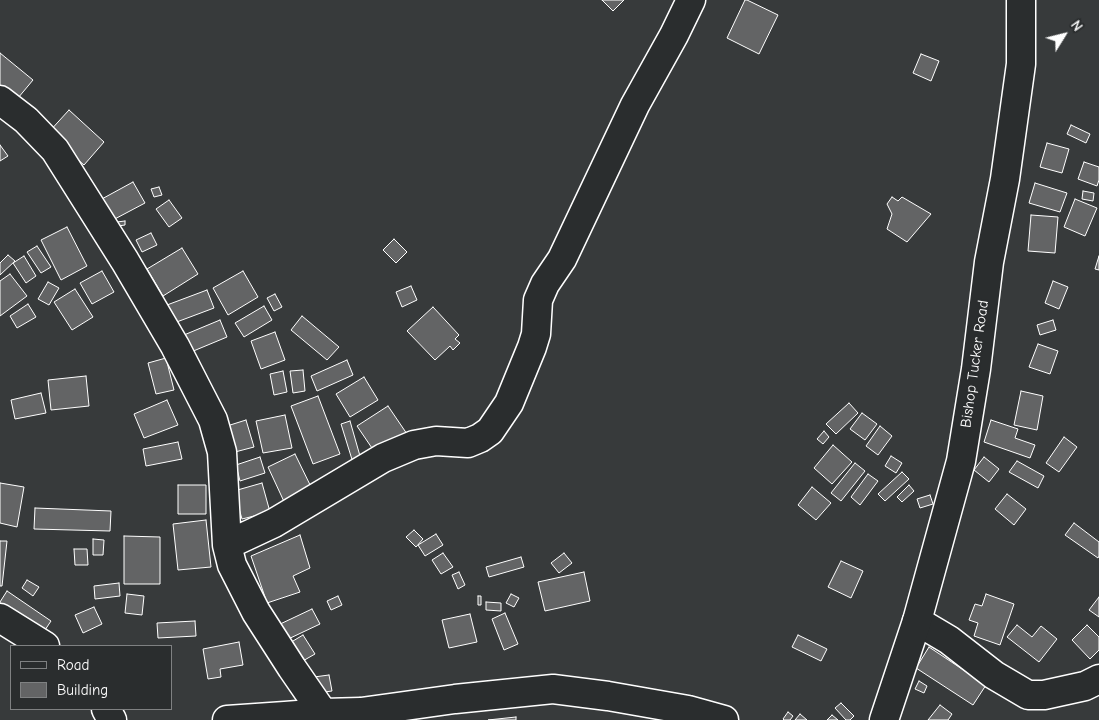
<!DOCTYPE html>
<html>
<head>
<meta charset="utf-8">
<style>
	body { margin:0 }
	#map { position:relative; width:1099px; height:720px; overflow:hidden; background:#373a3b; font-family:"Comic Neue",sans-serif }
	canvas { display:block }
	.legend { position:absolute; left:10px; top:645px; width:162px; height:65px; box-sizing:border-box; background:#2a2d2e; border:1px solid #7f8182; margin:0; padding:6px 9px; list-style:none; font-size:15px; color:#fff }
	.legend li { display:flex; align-items:center; gap:10px; height:25px }
	.legend b { width:25px; border:1px solid #7f8182 }
	.north { position:absolute; left:1039px; top:10px; width:50px; height:50px; -webkit-text-stroke:4px #2a2d2e; paint-order:stroke; rotate:54deg; font-size:14px; font-weight:700; line-height:20px; text-align:center; color:#fff }
	.north::after { content:''; display:block; margin:auto; width:18px; height:22px; background:#fff; clip-path:polygon(50% 0,100% 100%,50% 72%,0 100%) }
</style>
</head>
<body>
<div id="map">
<canvas width="1099" height="720"></canvas>
<ul class="legend">
<li><b style="height:6px;background:#2a2d2e"></b>Road</li>
<li><b style="height:14px;background:#636465"></b>Building</li>
</ul>
<div class="north">N</div>
</div>
<script>
const g = document.querySelector('canvas').getContext('2d');
g.lineJoin = 'round';
function paint(path, color) { g.fillStyle = color; g.fill(path, 'evenodd'); }
const poly = rows => new Path2D(rows.map(r => 'M' + r).join(''));
function trace(path, color, width, dash) { g.strokeStyle = color; g.lineWidth = width; g.lineCap = dash ? 'butt' : 'round'; g.setLineDash(dash || []); g.stroke(path); }
function write(font, color, halo, rows, align = 'center') {
  g.font = font + ' "Comic Neue",sans-serif'; g.lineWidth = 4; g.setLineDash([]); g.textBaseline = 'middle'; g.strokeStyle = halo; g.fillStyle = color; for (const [text, x, y, turn = 0] of rows) {
    g.save(); g.translate(x, y); g.rotate((+turn || 0) * Math.PI / 180); g.textAlign = isNaN(turn) ? turn : align; if (halo) g.strokeText(text, 0, 0); g.fillText(text, 0, 0); g.restore();
  }
}
const building = poly([
	[602,0,624,0,613,11,602,0],
	[745,0,747,0,778,15,759,54,727,38,745,0],
	[0,53,33,80,13,104,0,93,0,53],
	[921,54,939,61,931,81,913,73,921,54],
	[69,110,104,142,84,165,48,133,69,110],
	[1071,125,1090,134,1086,143,1067,134,1071,125],
	[1047,143,1069,149,1062,173,1040,167,1047,143],
	[0,145,8,156,0,161,0,145],
	[1084,162,1099,167,1099,180,1097,186,1078,179,1084,162],
	[133,182,145,203,111,221,100,200,133,182],
	[1035,183,1067,193,1060,212,1029,203,1035,183],
	[159,187,162,195,154,197,151,189,159,187],
	[1083,191,1094,193,1093,201,1082,199,1083,191],
	[892,197,898,201,902,197,931,214,907,242,887,229,892,214,887,204,892,197],
	[1075,199,1097,208,1085,236,1064,227,1075,199],
	[169,200,182,218,169,227,156,209,169,200],
	[1031,215,1058,217,1055,253,1028,251,1031,215],
	[125,221,125,225,118,226,117,222,125,221],
	[67,227,87,266,61,280,41,240,67,227],
	[151,233,157,245,142,252,136,240,151,233],
	[394,239,407,252,396,263,383,250,394,239],
	[37,246,51,267,41,273,27,252,37,246],
	[182,248,198,274,163,296,147,269,182,248],
	[8,255,15,261,0,275,0,263,8,255],
	[24,256,36,276,26,283,13,263,24,256],
	[1099,256,1099,270,1095,269,1099,256],
	[102,271,114,292,92,304,80,283,102,271],
	[243,271,258,297,228,315,213,288,243,271],
	[10,274,27,296,0,316,0,281,10,274],
	[1053,281,1068,287,1059,309,1045,303,1053,281],
	[48,282,59,288,49,305,38,299,48,282],
	[411,286,417,300,402,307,396,292,411,286],
	[75,289,93,317,72,330,54,302,75,289],
	[207,290,214,308,174,323,167,305,207,290],
	[275,294,282,307,274,311,267,298,275,294],
	[28,304,36,317,17,328,10,316,28,304],
	[264,306,272,320,244,337,235,323,264,306],
	[433,307,459,335,455,339,460,343,453,350,450,346,435,360,407,331,433,307],
	[302,316,339,347,327,360,291,330,302,316],
	[220,320,227,337,191,352,184,335,220,320],
	[1053,320,1056,330,1040,335,1037,325,1053,320],
	[275,332,285,360,261,369,251,341,275,332],
	[1038,344,1058,351,1050,374,1029,367,1038,344],
	[166,358,174,390,156,394,148,363,166,358],
	[347,360,353,375,317,391,311,376,347,360],
	[303,370,305,391,293,393,290,371,303,370],
	[283,371,287,392,274,395,270,374,283,371],
	[86,376,89,406,51,410,48,380,86,376],
	[364,377,378,400,350,417,336,394,364,377],
	[1021,391,1043,396,1037,430,1014,425,1021,391],
	[41,393,46,413,15,419,11,400,41,393],
	[318,396,340,454,313,464,291,406,318,396],
	[167,400,178,425,144,438,134,414,167,400],
	[849,403,858,413,836,434,826,424,849,403],
	[388,406,407,434,376,454,357,426,388,406],
	[862,413,877,424,865,440,850,429,862,413],
	[285,415,292,448,263,453,256,421,285,415],
	[246,420,254,447,235,452,227,426,246,420],
	[991,420,1018,429,1015,438,1035,445,1030,458,984,442,991,420],
	[350,421,362,463,354,466,341,424,350,421],
	[880,426,892,436,878,455,866,446,880,426],
	[824,431,829,437,823,444,817,439,824,431],
	[1064,437,1077,447,1059,472,1046,463,1064,437],
	[178,442,182,459,146,466,143,449,178,442],
	[833,445,852,462,832,484,814,468,833,445],
	[295,454,315,495,287,508,268,467,295,454],
	[891,456,902,463,896,473,885,466,891,456],
	[260,457,265,473,240,481,236,465,260,457],
	[984,457,999,469,989,482,974,470,984,457],
	[1017,461,1044,476,1038,488,1009,472,1017,461],
	[855,463,865,471,841,501,831,493,855,463],
	[902,472,909,479,885,501,878,494,902,472],
	[868,474,878,481,860,505,851,497,868,474],
	[0,483,24,487,17,527,0,523,0,483],
	[262,483,270,512,242,519,234,491,262,483],
	[178,485,206,485,206,514,178,514,178,485],
	[909,485,914,491,902,502,897,497,909,485],
	[812,487,831,503,816,520,798,505,812,487],
	[1007,494,1026,509,1014,525,995,509,1007,494],
	[930,495,933,504,920,508,917,499,930,495],
	[35,508,111,511,110,531,34,529,35,508],
	[206,520,211,567,178,570,173,524,206,520],
	[1074,523,1099,542,1099,556,1098,558,1065,535,1074,523],
	[414,530,423,539,416,547,406,537,414,530],
	[436,534,443,545,425,556,418,545,436,534],
	[300,535,310,568,293,576,300,592,267,603,251,556,300,535],
	[124,536,160,537,160,584,124,584,124,536],
	[93,539,104,540,103,555,93,555,93,539],
	[0,541,7,541,2,586,0,586,0,541],
	[74,549,87,549,88,565,75,565,74,549],
	[443,553,453,567,441,574,432,560,443,553],
	[564,553,572,563,559,573,551,563,564,553],
	[521,557,524,567,489,577,486,567,521,557],
	[841,561,863,571,851,598,828,587,841,561],
	[459,572,465,585,458,589,452,575,459,572],
	[584,572,590,601,545,611,538,582,584,572],
	[27,580,39,587,33,596,22,588,27,580],
	[119,583,120,596,95,599,94,586,119,583],
	[7,591,51,621,41,636,0,607,0,602,7,591],
	[127,594,144,596,142,615,125,613,127,594],
	[511,594,519,598,514,607,506,603,511,594],
	[986,594,1014,604,1000,645,974,636,978,623,969,620,975,604,982,606,986,594],
	[338,596,342,605,331,610,327,601,338,596],
	[478,596,481,596,481,605,478,605,478,596],
	[1099,597,1099,617,1089,610,1099,597],
	[486,602,501,603,501,611,486,610,486,602],
	[94,607,102,624,83,633,75,615,94,607],
	[312,609,320,624,284,641,276,626,312,609],
	[505,613,518,644,504,650,492,619,505,613],
	[470,614,477,642,449,648,442,620,470,614],
	[195,621,196,636,158,638,157,623,195,621],
	[1017,625,1032,637,1041,626,1057,639,1039,662,1007,637,1017,625],
	[1087,625,1099,637,1099,650,1090,659,1072,640,1087,625],
	[303,635,315,654,294,666,283,647,303,635],
	[798,635,827,649,821,661,792,647,798,635],
	[239,642,243,665,220,669,221,677,208,679,203,649,239,642],
	[929,647,986,685,973,705,916,668,929,647],
	[329,675,332,691,317,693,314,677,329,675],
	[919,681,927,686,924,693,915,689,919,681],
	[841,703,854,716,850,720,846,720,835,708,841,703],
	[940,705,952,714,948,720,928,720,940,705],
	[788,712,793,716,790,720,784,720,783,719,788,712],
	[800,714,807,720,795,720,800,714],
	[832,715,838,720,827,720,832,715],
	[516,717,516,720,488,720,516,717]
]);
const minor = poly([
	[0,100,26,120,55,150,125,261,175,346,213,420,222,452,227,545,232,565,256,612,292,668,323,713],
	[227,545,274,523,383,458,414,445,436,441,468,443,480,438,490,431,509,403,532,347,536,334,538,300,545,284,562,259,635,105,674,35,691,0],
	[0,618,45,646],
	[917,621,949,640,994,675,1028,695,1044,695,1085,686,1099,679],
	[106,709,112,720],
	[227,720,285,716,323,713,361,712,455,699,553,689,608,696,688,710,724,720]
]);
const major = poly([
	[884,720,917,621,961,461,976,369,989,262,1005,179,1021,64,1021,0]
]);
const streetNames = [
	["Bishop Tucker Road",975,364,-82]
];
paint(building, '#636465');
trace(building, '#fff', 1);
trace(minor, '#fff', 31);
trace(major, '#fff', 31);
trace(minor, '#2a2d2e', 28);
trace(major, '#2a2d2e', 28);
write('15px', '#fff', '#2a2d2e', streetNames);
</script>
</body>
</html>
